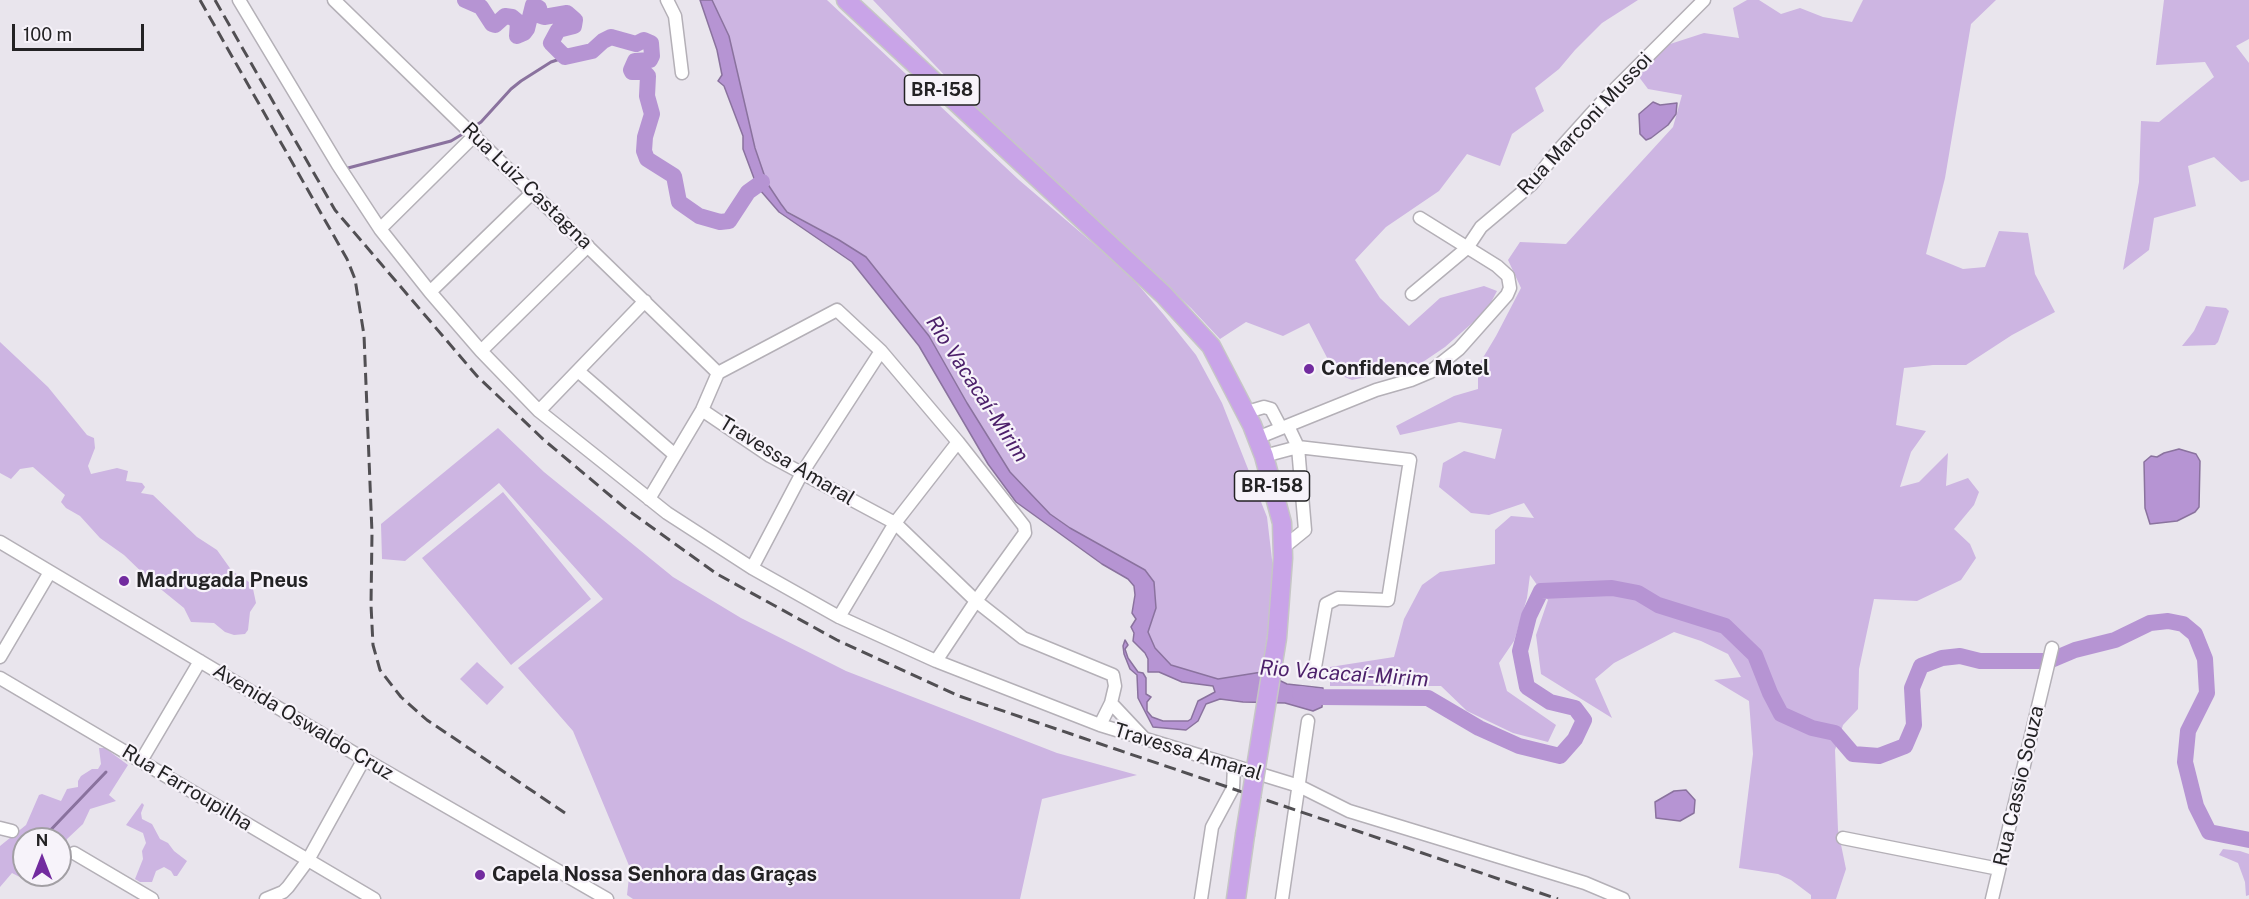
<!DOCTYPE html>
<html>
<head>
<meta charset="utf-8">
<style>
	body { margin:0 }
	#map { position:relative; width:2249px; height:899px; overflow:hidden; background:#e9e5ed; font-family:"Public Sans",sans-serif }
	canvas { display:block }
	.north { position:absolute; left:12px; top:827px; width:60px; height:60px; box-sizing:border-box; background:#f7f3fa; border:2px solid #a29fa4; border-radius:50%; rotate:0deg; font-size:16px; font-weight:700; line-height:24px; text-align:center; color:#232224 }
	.north::after { content:''; display:block; margin:auto; width:21px; height:27px; background:#722b9f; clip-path:polygon(50% 0,100% 100%,50% 72%,0 100%) }
	.scale { position:absolute; left:12px; top:24px; width:132px; height:27px; box-sizing:border-box; border:3px solid #232224; border-top:0; padding-left:8px; font-size:18px; line-height:21px; white-space:nowrap; color:#232224; -webkit-text-stroke:4px #f7f3fa; paint-order:stroke }
</style>
</head>
<body>
<div id="map">
<canvas width="2249" height="899"></canvas>
<div class="north">N</div>
<div class="scale">100 m</div>
</div>
<script>
const g = document.querySelector('canvas').getContext('2d');
g.lineJoin = 'round';
function paint(path, color) { g.fillStyle = color; g.fill(path, 'evenodd'); }
const poly = rows => new Path2D(rows.map(r => 'M' + r).join(''));
function trace(path, color, width, dash) { g.strokeStyle = color; g.lineWidth = width; g.lineCap = dash ? 'butt' : 'round'; g.setLineDash(dash || []); g.stroke(path); }
function write(font, color, halo, rows, align = 'center') {
  g.font = font + ' "Public Sans",sans-serif'; g.lineWidth = 4.5; g.setLineDash([]); g.textBaseline = 'middle'; g.strokeStyle = halo; g.fillStyle = color; for (const [text, x, y, turn = 0] of rows) {
    g.save(); g.translate(x, y); g.rotate((+turn || 0) * Math.PI / 180); g.textAlign = isNaN(turn) ? turn : align; if (halo) g.strokeText(text, 0, 0); g.fillText(text, 0, 0); g.restore();
  }
}
const green = poly([
	[712,0,827,0,1019,180,1128,273,1164,315,1196,355,1222,403,1267,517,1273,568,1271,609,1262,672,1218,679,1171,665,1155,648,1148,632,1156,608,1154,582,1145,570,1070,528,1050,514,1010,472,967,403,929,336,866,257,839,240,787,211,781,204,767,183,755,148,729,36],
	[873,0,1638,0,1602,23,1575,50,1559,69,1535,88,1544,111,1512,134,1500,166,1467,154,1439,191,1386,227,1355,260,1380,298,1409,326,1440,298,1484,286,1497,291,1487,310,1445,347,1417,366,1352,380,1335,373,1309,323,1283,336,1246,322,1220,339,1191,308,968,100],
	[1747,0,1759,0,1781,14,1800,8,1823,17,1852,22,1863,0,1996,0,1971,24,1945,178,1926,254,1963,269,1985,267,1999,231,2028,233,2035,274,2055,312,2012,335,1966,365,1933,365,1904,368,1896,425,1926,431,1911,452,1900,487,1919,482,1948,453,1946,486,1968,478,1979,492,1974,505,1954,529,1970,544,1976,558,1961,580,1917,601,1874,599,1859,669,1858,709,1843,725,1835,750,1838,830,1846,869,1836,899,1811,899,1811,895,1791,880,1778,874,1739,868,1753,754,1749,701,1714,680,1741,677,1728,654,1701,641,1674,632,1614,663,1595,679,1612,718,1541,674,1536,635,1548,600,1530,575,1527,598,1514,641,1499,663,1507,691,1556,725,1548,742,1513,733,1467,711,1441,686,1330,686,1330,667,1394,657,1404,619,1422,585,1440,572,1495,564,1495,530,1511,516,1534,518,1524,503,1489,515,1471,513,1439,487,1443,463,1464,451,1495,459,1502,429,1459,422,1400,435,1396,426,1454,396,1478,389,1478,366,1496,336,1521,288,1508,260,1520,242,1566,244,1673,127,1682,95,1648,89,1636,73,1667,45,1704,33,1739,38,1733,8],
	[2164,0,2249,0,2249,39,2236,46,2249,63,2249,180,2241,182,2214,157,2188,166,2196,206,2154,218,2149,250,2123,270,2139,182,2141,121,2159,122,2214,77,2205,62,2156,65],
	[2206,306,2226,308,2229,311,2218,342,2215,345,2182,346,2194,331],
	[0,342,48,387,87,435,94,438,95,448,88,466,91,474,117,468,128,471,126,481,142,483,145,487,141,493,153,495,197,537,217,550,232,571,252,584,256,603,250,612,248,630,245,634,234,635,225,632,214,623,191,622,184,608,152,582,124,555,100,538,80,516,66,508,61,502,65,495,33,467,20,469,11,479,0,473],
	[498,428,544,472,673,577,741,618,846,671,1057,753,1137,775,1042,799,1020,899,633,899,627,895,630,868,573,731,518,668,603,599,499,483,405,561,382,559,381,524],
	[503,492,591,599,511,665,422,558],
	[477,662,504,687,487,705,460,679],
	[99,748,105,748,128,765,109,795,116,801,90,809,83,824,67,839,64,849,60,853,60,839,24,839,24,863,20,862,18,868,19,872,30,876,32,879,31,883,12,873,0,887,0,846,26,825,39,795,42,794,61,801,67,789,78,787,78,781,81,776,92,769,98,769,101,764],
	[142,803,144,805,141,813,142,819,152,824,160,839,168,843,174,851,187,861,177,876,174,876,171,871,164,867,156,871,152,882,140,882,135,879,143,859,142,851,146,843,143,833,126,825],
	[2223,849,2240,851,2249,854,2249,895,2246,896,2245,882,2238,863,2219,855]
]);
const water = poly([
	[700,0,712,0,729,36,755,148,767,183,781,204,787,212,839,240,866,257,929,336,967,403,1010,472,1050,514,1070,528,1145,570,1154,582,1156,608,1148,632,1155,648,1171,665,1218,679,1262,672,1287,684,1323,688,1322,707,1313,711,1285,703,1243,702,1220,699,1206,704,1198,721,1186,730,1153,727,1138,698,1137,675,1130,669,1124,654,1123,646,1125,640,1128,645,1125,649,1128,658,1138,672,1143,673,1146,678,1146,694,1151,697,1147,702,1147,711,1152,717,1163,721,1188,721,1191,719,1198,701,1215,692,1213,686,1182,682,1159,672,1148,672,1148,659,1145,653,1133,641,1134,633,1131,627,1136,619,1132,613,1135,595,1134,586,1128,579,1102,564,1016,502,988,464,919,346,852,262,779,212,760,190,754,189,755,181,743,149,743,136,724,86,718,81,722,75,717,50,700,0],
	[1653,102,1660,105,1677,103,1676,114,1668,125,1651,138,1646,140,1640,134,1639,114,1653,102],
	[2179,449,2196,454,2200,461,2199,507,2195,512,2177,521,2150,524,2145,508,2144,462,2151,456,2157,457,2164,453,2179,449],
	[1686,790,1695,800,1694,813,1680,821,1656,818,1655,802,1674,791,1686,790]
]);
const stream = poly([
	[472,128,481,122,511,89,521,81,551,62,569,56],
	[348,168,451,141,466,132],
	[42,839,106,772]
]);
const river = poly([
	[465,0,481,7,492,24,495,25,505,16,512,17,518,22,517,36,524,33,527,29,533,5,539,8,541,16,544,17,567,13,575,20,574,26,558,30,551,43,565,57,592,51,603,41,611,37,636,44,644,40,651,43,652,56,650,60,635,61,631,70,632,72,644,72,648,76,647,96,652,114,645,137,644,151,647,159,674,176,679,202,699,216,720,222,729,221,748,192,762,182],
	[1300,694,1322,697,1428,698,1479,728,1519,746,1560,756,1575,739,1584,720,1575,708,1550,702,1527,687,1520,651,1529,616,1541,591,1612,588,1638,593,1658,605,1725,626,1755,655,1770,693,1781,714,1812,728,1835,733,1853,754,1879,756,1905,746,1914,725,1912,688,1921,666,1942,658,1960,656,1980,661,2049,661,2075,650,2115,640,2150,623,2168,621,2183,624,2195,634,2205,659,2207,693,2188,731,2185,762,2196,806,2209,832,2249,840]
]);
const minor = poly([
	[239,0,338,165,380,229,430,292,481,351,539,411,667,513,752,568,839,617,936,661,1100,725,1299,786,1349,811,1585,883,1623,899],
	[334,0,718,373],
	[667,0,675,16,682,73],
	[380,229,475,135],
	[430,292,533,192],
	[1412,294,1467,248,1481,227,1532,184,1556,153,1601,103,1704,0],
	[481,351,588,246],
	[578,371,675,455],
	[702,410,770,456,895,523,976,601,1023,638,1113,675,1115,686,1111,703,1100,725],
	[539,411,645,301],
	[1247,412,1264,407,1271,409,1281,428],
	[1257,438,1376,390,1411,380,1430,372,1459,349,1507,295,1510,288,1508,276,1497,266,1420,218],
	[1264,456,1298,447,1410,460,1388,600,1338,598,1326,604,1314,673],
	[649,499,702,410,718,373,837,310,881,351,958,442,1024,526,1025,533,976,601,936,661],
	[0,542,364,759,607,899],
	[1284,547,1305,530,1298,447,1288,426],
	[752,568,802,473,881,351],
	[839,617,895,523,958,442],
	[0,657,50,572],
	[0,678,374,899],
	[1111,703,1143,737],
	[141,761,200,661],
	[0,828,12,831],
	[1843,838,1999,869],
	[74,853,152,899],
	[266,899,283,892,288,887,308,860,364,759],
	[1201,899,1212,827,1233,788,1234,766],
	[1282,899,1308,721],
	[1992,899,2052,648]
]);
const highway = poly([
	[846,0,1163,294,1211,346,1252,425,1264,456,1282,523,1283,558,1277,638],
	[1236,899,1245,835]
]);
const rail = poly([
	[200,0,347,259,355,279,364,335,372,533,371,605,373,645,380,670,401,697,427,720,565,813],
	[215,0,335,210,477,376,544,440,625,508,717,574,837,640,959,696,1558,899]
]);
const highwayBridge = poly([
	[1245,835,1277,638]
]);
const markers = [
	[1309,369,6,"#722b9f"],
	[124,581,6,"#722b9f"],
	[480,875,6,"#722b9f"]
];
const shields = [
	[942,90,75],
	[1272,486,75]
];
const shieldNames = [
	["BR-158",942,90],
	["BR-158",1272,486]
];
const streetNames = [
	["Rua Marconi Mussoi",1585,124,-47],
	["Rua Luiz Castagna",527,186,44],
	["Travessa Amaral",787,461,31],
	["Avenida Oswaldo Cruz",303,722,31],
	["Travessa Amaral",1188,752,17],
	["Rua Cassio Souza",2019,786,-77],
	["Rua Farroupilha",187,788,31]
];
const poiNames = [
	["Confidence Motel",1321,369],
	["Madrugada Pneus",136,581],
	["Capela Nossa Senhora das Graças",492,875]
];
const waterNames = [
	["Rio Vacacaí-Mirim",977,389,57],
	["Rio Vacacaí-Mirim",1344,674,4]
];
paint(green, '#cdb5e2');
paint(water, '#b694d3');
trace(water, '#8a729e', 1.5);
trace(stream, '#8a729e', 3);
trace(river, '#b694d3', 16);
trace(minor, '#b4b0b7', 15);
trace(highway, '#c6c6c6', 21);
trace(minor, '#fff', 12);
trace(highway, '#c9a4e8', 18);
trace(rail, '#514f53', 3, [12, 6]);
trace(highwayBridge, '#c6c6c6', 21, []);
trace(highwayBridge, '#c9a4e8', 18);
for (const [x, y, r, color] of markers) { const dot = new Path2D(); dot.arc(x, y, r, 0, 2 * Math.PI); g.fillStyle = color; g.fill(dot); trace(dot, '#f7f3fa', 2); }
for (const [x, y, w] of shields) { const box = new Path2D(); box.roundRect(x - w / 2, y - 15, w, 30, 4.5); g.fillStyle = '#f7f3fa'; g.fill(box); trace(box, '#232224', 1.5); }
write('bold 18px', '#232224', null, shieldNames);
write('20px', '#232224', '#f7f3fa', streetNames);
write('bold 20px', '#232224', '#f7f3fa', poiNames, 'left');
write('italic 21px', '#4d216b', '#f7f3fa', waterNames);
</script>
</body>
</html>
